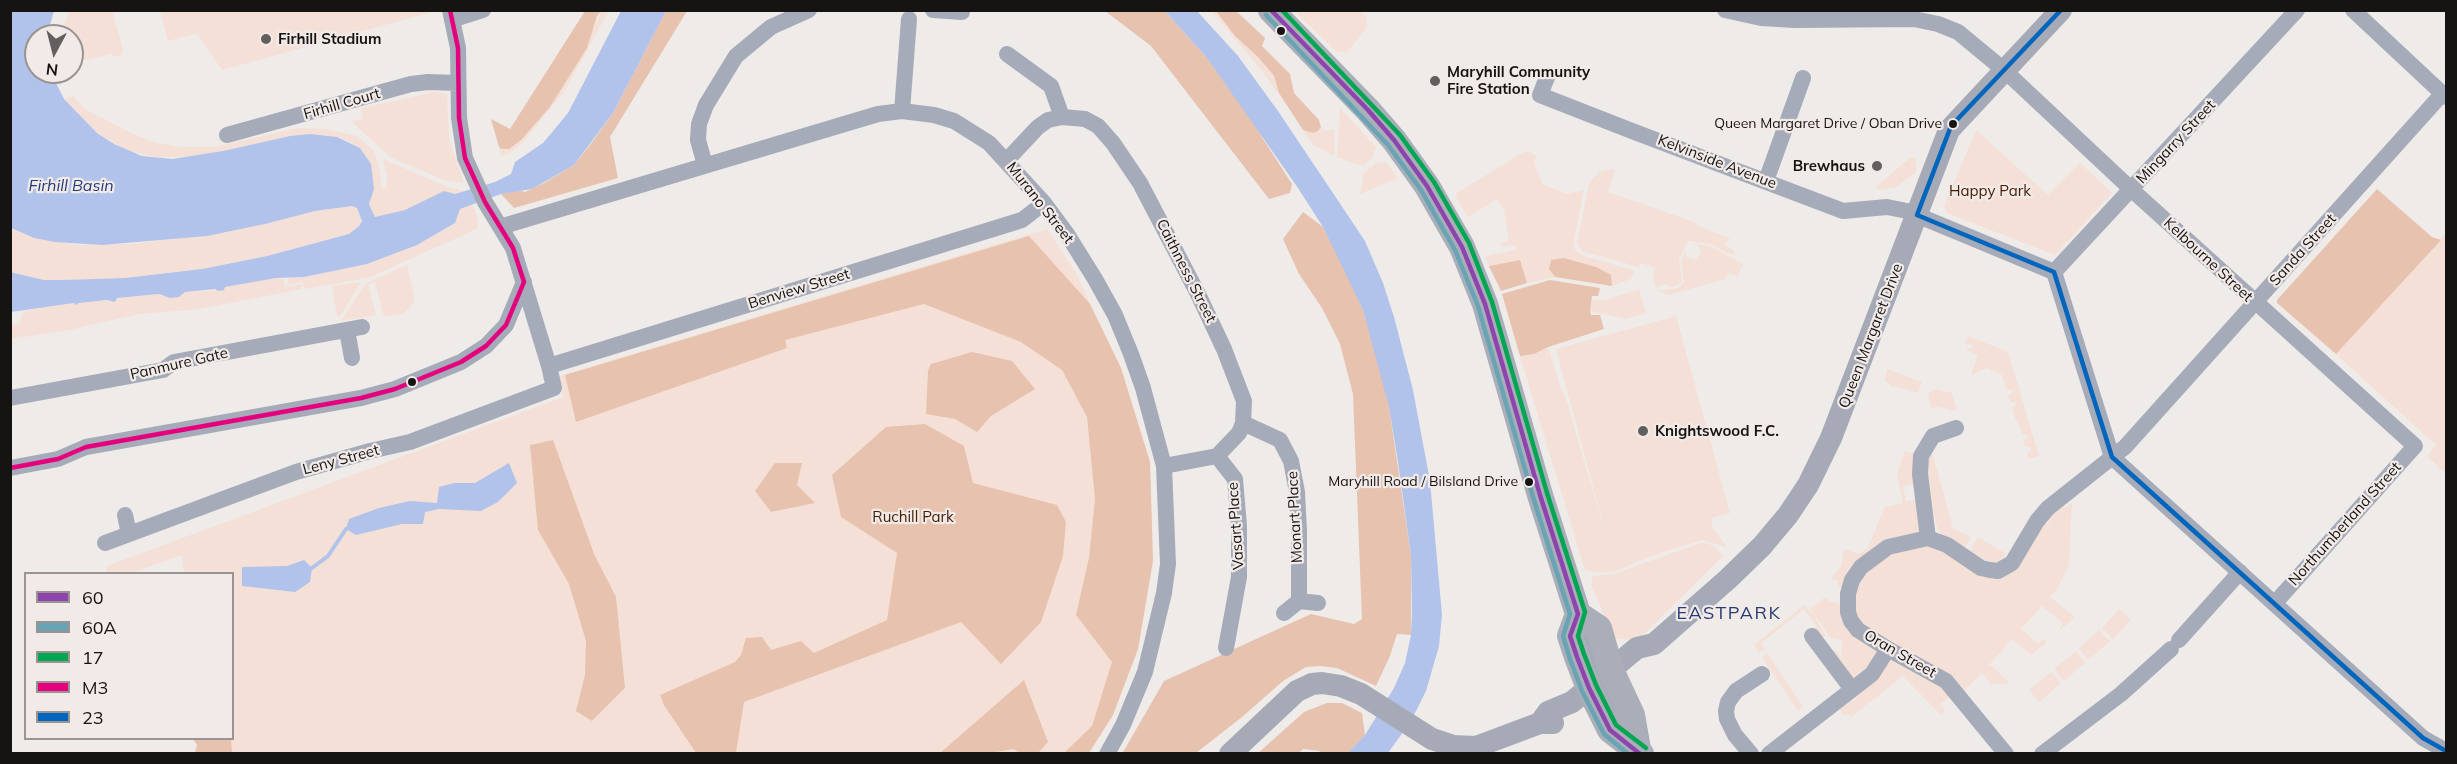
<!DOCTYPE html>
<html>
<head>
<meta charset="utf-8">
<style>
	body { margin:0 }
	#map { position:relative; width:2457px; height:764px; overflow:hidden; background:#efebe9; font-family:Mulish,sans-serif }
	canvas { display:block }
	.frame { position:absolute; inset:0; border:12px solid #161413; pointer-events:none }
	.legend { position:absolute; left:24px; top:572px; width:210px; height:168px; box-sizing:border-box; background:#f1eae7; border:2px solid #999492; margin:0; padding:8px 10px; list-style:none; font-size:18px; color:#161413 }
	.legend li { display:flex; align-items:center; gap:12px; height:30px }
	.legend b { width:30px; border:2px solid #999492 }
	.north { position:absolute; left:24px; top:24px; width:60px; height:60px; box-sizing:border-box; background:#f1eae7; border:2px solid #999492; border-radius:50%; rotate:187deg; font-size:16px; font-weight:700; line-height:24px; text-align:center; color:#161413 }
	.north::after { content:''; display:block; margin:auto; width:21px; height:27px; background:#625f5e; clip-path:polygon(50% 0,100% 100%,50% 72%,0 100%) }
</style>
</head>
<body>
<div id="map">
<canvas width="2457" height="764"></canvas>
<div class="frame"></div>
<ul class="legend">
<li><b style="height:8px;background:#8e44ad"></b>60</li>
<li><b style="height:8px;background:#69a4b4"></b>60A</li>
<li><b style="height:8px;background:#00a651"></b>17</li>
<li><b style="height:8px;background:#e5007d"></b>M3</li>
<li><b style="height:8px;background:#0065bd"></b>23</li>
</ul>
<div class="north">N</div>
</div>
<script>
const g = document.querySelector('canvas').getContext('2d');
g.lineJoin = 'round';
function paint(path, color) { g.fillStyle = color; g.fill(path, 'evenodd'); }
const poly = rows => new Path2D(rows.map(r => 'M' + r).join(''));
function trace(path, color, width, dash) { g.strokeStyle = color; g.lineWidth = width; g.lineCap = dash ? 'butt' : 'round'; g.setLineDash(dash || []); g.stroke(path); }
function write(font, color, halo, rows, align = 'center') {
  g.font = font + ' Mulish,sans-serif'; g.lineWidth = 4.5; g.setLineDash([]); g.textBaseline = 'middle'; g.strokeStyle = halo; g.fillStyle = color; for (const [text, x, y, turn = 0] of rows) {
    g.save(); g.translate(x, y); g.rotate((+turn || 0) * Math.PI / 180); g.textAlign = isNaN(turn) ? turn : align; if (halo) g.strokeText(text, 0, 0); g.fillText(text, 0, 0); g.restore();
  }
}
const green = poly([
	[432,10,432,12,222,70,197,33,168,41,160,11],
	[69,11,112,11,123,49,122,55,117,57,111,54,80,61,77,68,73,68,76,56,72,45,72,36,65,36,63,29],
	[601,11,609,11,565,90,525,140,510,153,501,156,499,147,502,149,516,144,550,107,580,58],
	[1212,11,1216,11,1226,21,1235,36,1258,57,1274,77,1279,93,1293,114,1262,71],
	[1294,11,1359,11,1367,18,1367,28,1347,52,1336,51],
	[435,92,447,94,449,139,464,183,444,180,390,157,351,121,363,119,361,108],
	[73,96,85,109,133,134,154,142,181,147,215,147,298,128,325,129,344,133,357,136,374,151,380,170,381,188,386,189,387,176,383,159,448,187,464,191,396,214,375,217,369,204,372,169,371,164,360,148,347,140,325,135,290,136,204,155,158,158,126,150,97,133,64,99],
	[1340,108,1376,147,1372,158,1364,165,1358,165,1337,157],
	[1321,127,1325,131,1334,129,1335,156,1313,145,1303,130,1308,132,1318,131],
	[1976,130,2048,195,2080,163,2112,193,2055,255,1947,213,1944,206],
	[1528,151,1536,156,1534,163,1542,184,1566,194,1584,190,1574,240,1574,248,1577,252,1581,255,1635,271,1631,279,1612,286,1610,275,1549,269,1555,277,1527,283,1520,260,1489,266,1485,256,1516,250,1515,245,1502,247,1501,243,1509,242,1504,209,1497,199,1468,217,1456,198,1457,193,1522,153],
	[1911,157,1916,159,1916,172,1895,188,1878,190,1877,186],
	[1386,162,1398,178,1360,194,1364,173,1376,163],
	[1615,169,1608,192,1697,223,1697,226,1730,238,1725,244,1735,252,1735,255,1727,253,1711,244,1688,241,1679,259,1682,282,1673,287,1665,284,1658,287,1657,291,1653,278,1655,268,1641,263,1639,267,1582,251,1577,243,1589,183,1599,172],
	[471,204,478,217,477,229,368,278,304,289,302,282,287,285,288,278,304,277,367,264,417,245,455,223,460,209],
	[352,206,357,208,362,223,349,234,267,256,202,269,125,278,63,280,44,280,11,272,10,228,34,238,78,245,131,244,229,232,315,211],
	[1047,229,1076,273,1121,368,1150,462,1153,561,1138,649,1113,715,1089,753,202,753,201,739,232,738,232,574,184,573,182,555,132,573,107,573,107,566,563,397,559,376],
	[2446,233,2446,474,2427,456,2436,445,2336,354],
	[1690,243,1710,246,1743,264,1738,276,1728,273,1726,279,1668,295,1658,291,1678,288,1684,282,1681,261,1685,252,1688,258,1696,260,1701,253,1698,245],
	[407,265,415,301,403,314,384,317,375,282,368,284,376,315,341,321,366,283],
	[280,277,284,280,285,287,301,284,302,289,200,309,139,314,69,330,11,339,10,326,20,323,23,312,34,309,74,303,107,300,109,302,116,298,160,294,161,296,179,297,185,292,224,290,225,287],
	[361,282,340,316,337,316,332,286],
	[1639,289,1646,313,1626,319,1590,311,1590,300,1606,300],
	[1676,316,1730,513,1711,518,1713,529,1727,547,1701,540,1651,556,1618,570,1608,572,1590,572,1585,570,1577,544,1520,356,1534,354,1548,347,1562,392,1564,392,1609,546,1556,349],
	[1968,336,2008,352,2039,456,2029,459,2027,452,2031,451,2030,447,2025,447,2023,440,2028,438,2027,434,2022,435,2018,421,2016,421,2012,407,2016,406,2015,402,2010,402,2008,395,2013,393,2012,389,2007,390,2002,375,1987,368,1971,375,1978,355,1966,350,1967,348,1972,349,1973,345,1965,343],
	[1887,369,1922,382,1918,393,1895,386,1892,387,1885,381],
	[1936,389,1952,393,1957,411,1938,407,1931,408,1928,393],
	[1905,451,1915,454,1913,484,1903,486,1906,501,1916,500,1929,541,2001,575,2045,522,2048,524,2050,522,2046,518,2061,507,2065,508,2072,503,2069,565,2057,589,2050,597,2075,617,2058,632,2063,623,2042,606,2021,629,2038,644,2043,639,2047,642,2031,655,2012,639,1987,667,1991,665,2010,684,1991,684,1982,673,1957,698,1953,694,1940,704,1945,711,1941,715,1903,676,1851,717,1848,714,1845,716,1838,708,1848,696,1852,702,1856,699,1851,693,1854,678,1847,676,1830,654,1836,650,1846,664,1841,654,1842,640,1831,638,1816,617,1815,618,1826,636,1820,640,1813,630,1817,627,1804,609,1761,643,1765,650,1759,652,1754,645,1804,605,1814,616,1810,609,1825,597,1829,601,1841,605,1844,589,1837,586,1838,581,1832,579,1832,577,1841,566,1844,549,1859,554,1867,549,1885,507,1903,503,1897,474],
	[1933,455,1953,528,1971,537,1963,551,1945,539,1938,530,1926,485,1928,456],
	[1978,537,2007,554,1996,563,1988,561,1970,551],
	[1701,543,1709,544,1717,549,1723,556,1644,634,1633,640,1613,638,1591,584,1593,576,1614,574],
	[2119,609,2131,620,2113,639,2102,628],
	[2099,630,2110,641,2088,660,2079,648],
	[2076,651,2085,663,2064,681,2054,669],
	[1767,653,1803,707,1798,711,1762,657],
	[2051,672,2061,683,2039,702,2029,690]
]);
const forest = poly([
	[1164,10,1207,58,1242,106,1292,184,1290,193,1269,199,1151,46,1105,11],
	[585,11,601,11,597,16,587,48,550,107,521,140,509,149,502,149,499,147,491,119,510,129],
	[666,11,687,11,610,137,618,178,514,208,501,194,519,190,525,192,544,183,574,165,590,145,613,113],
	[1216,11,1236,11,1265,38,1262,46,1290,74,1294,93,1319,120,1321,127,1318,131,1313,133,1303,130,1279,93,1274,76,1258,57,1235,36],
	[2377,189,2432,237,2441,240,2336,354,2277,303,2277,300],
	[1303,212,1323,227,1343,266,1363,310,1377,356,1389,407,1411,555,1411,635,1397,634,1390,656,1376,686,1337,668,1320,666,1306,667,1283,681,1242,717,1196,753,1122,754,1164,681,1311,614,1354,624,1362,619,1353,394,1340,344,1322,308,1299,274,1283,239],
	[1029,236,1090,304,1121,368,1150,462,1153,561,1138,649,1113,715,1089,753,1064,753,1092,726,1112,662,1076,615,1089,558,1095,499,1087,417,1062,370,1021,342,924,304,785,340,787,348,576,422,565,375],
	[1564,258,1596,267,1611,275,1612,286,1555,277,1549,269,1551,260],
	[1520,260,1527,283,1501,291,1489,266],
	[1550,280,1600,288,1598,296,1592,296,1590,310,1591,315,1600,315,1604,329,1548,347,1534,354,1520,356,1502,294],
	[972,352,1012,361,1035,389,991,416,977,432,955,419,926,414,928,371,931,364],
	[925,424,964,446,973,483,1057,505,1066,522,1063,556,1041,622,1001,664,961,622,744,702,736,752,738,753,696,753,664,705,660,695,735,662,741,655,746,638,762,637,771,650,801,641,814,653,887,620,897,553,841,517,832,475,886,427],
	[553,440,594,554,616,597,625,688,592,721,576,711,585,675,586,641,569,584,538,530,530,445],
	[775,463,802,463,797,485,815,503,771,512,755,491],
	[1024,680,1048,742,1038,753,1019,753,1014,749,990,753,940,753],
	[1327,703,1342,703,1362,713,1365,735,1348,753,1318,753,1320,751,1303,749,1299,753,1257,754,1304,712],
	[193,739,231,739,232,753,195,753,197,745]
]);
const water = poly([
	[11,11,54,11,47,36,36,36,36,72,48,72,50,76,52,75,64,99,97,133,114,144,142,156,172,159,223,151,290,136,310,134,337,137,360,148,371,164,374,189,369,204,375,217,405,210,444,191,455,194,495,182,511,174,515,162,543,143,568,113,621,11,666,11,613,113,574,165,532,189,501,194,460,209,455,223,417,245,367,264,304,277,276,278,225,287,224,290,218,291,215,289,185,292,179,297,170,298,159,294,117,298,115,302,107,300,79,303,76,305,74,303,11,312,10,272,44,280,63,280,125,278,202,269,267,256,349,234,359,226,362,221,357,208,352,206,315,211,265,224,207,236,102,245,55,242,34,238,11,228],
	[1165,11,1197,11,1238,56,1278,111,1365,241,1383,283,1394,317,1413,390,1430,481,1442,615,1439,646,1426,691,1411,721,1388,753,1348,753,1365,735,1394,688,1405,663,1411,635,1412,611,1411,555,1398,462,1389,407,1363,310,1323,227,1298,188,1207,58],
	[509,463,517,483,498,502,481,511,439,509,425,512,423,524,402,524,356,535,346,529,349,519,379,508,410,501,437,503,439,487,454,483,475,483],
	[304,560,312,568,310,582,295,592,242,586,242,567,287,566]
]);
const stream = poly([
	[312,568,328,556,346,529]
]);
const minor = poly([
	[933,10,962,12],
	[1725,10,1761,18,1795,20,1914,19,1938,24,1958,32,2004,70,2132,190,2415,446,2275,603],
	[2353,10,2446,97],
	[452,20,483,10],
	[1007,54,1051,86,1062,117],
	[1548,75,1540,95,1632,131,1843,211,1887,207,1907,211,2054,272,2112,457,2423,738,2446,751],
	[902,111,909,19],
	[227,135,411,84,428,82,458,83],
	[1007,160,1038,127,1048,120,1062,117,1085,119,1098,126,1113,143,1140,183,1198,294,1224,349,1244,401,1243,423,1239,433,1217,456],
	[705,165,698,140,699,124,706,105,736,56,771,27,809,10],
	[1766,181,1803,78],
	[500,227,878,114,902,111,934,115,954,121,989,143,1044,203,1067,234,1095,279,1115,315,1131,354,1143,388,1164,466,1168,564,1164,593,1145,672,1123,725,1107,754],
	[2054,272,2297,10],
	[347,330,352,358],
	[549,366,1022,220,1044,203],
	[10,398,163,370,174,362,362,327],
	[1243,423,1280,440,1291,461,1297,492,1299,531,1299,601],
	[1164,466,1217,456,1235,479,1239,526,1239,577,1226,648],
	[10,468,58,459,86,447,361,398,395,389,461,362,486,346,506,325,524,282],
	[125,515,129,534],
	[1928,538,1920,474,1921,456,1933,436,1956,428],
	[105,543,296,472,370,451,410,442,554,388,549,366,513,248,485,202,465,158,459,118,458,48,450,10],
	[1284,613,1299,601,1318,603],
	[1812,636,1851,688],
	[2179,640,2240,572],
	[1751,754,1735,735,1727,719,1726,711,1728,702,1736,691,1762,674],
	[1769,754,1872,674,1888,649],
	[2006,754,1946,681,1888,649,1858,630,1851,621,1848,612,1848,594,1852,580,1861,567,1888,547,1928,538,1947,545,1981,568,1990,570,1998,571,2012,563,2037,521,2048,508,2125,447,2443,93],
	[2042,754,2121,694,2171,649]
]);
const secondary = poly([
	[1578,614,1600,679,1621,723,1636,747],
	[1540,723,1548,712,1572,702,1637,648,1654,644,1728,579,1762,546,1788,515,1808,485,1831,438,1949,130,2061,10],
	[1230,754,1297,691,1312,684,1322,683,1341,686,1361,694,1432,739,1453,746,1476,747,1540,723,1553,723]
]);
const primary = poly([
	[1271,10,1368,110,1394,140,1427,186,1462,247,1485,304,1540,495,1578,614,1570,636,1577,657,1589,688,1610,730,1641,754],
	[1578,614,1599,628,1611,670,1632,715,1638,749]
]);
const bus1 = poly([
	[1271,10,1368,110,1394,140,1427,186,1462,247,1485,304,1540,495,1578,614,1570,636,1577,657,1589,688,1610,730,1640,754]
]);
const bus2 = poly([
	[1266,15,1388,145,1421,190,1455,250,1478,306,1533,497,1570,614,1563,636,1570,659,1582,691,1604,734,1628,754]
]);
const bus3 = poly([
	[1282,10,1400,135,1434,182,1469,243,1492,302,1547,493,1585,612,1578,636,1584,654,1596,685,1616,725,1646,748]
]);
const bus4 = poly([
	[450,10,458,48,459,118,465,158,485,202,513,248,524,282],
	[10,468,58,459,86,447,361,398,395,389,461,362,486,346,506,325,524,282]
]);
const bus5 = poly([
	[2061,10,1951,126,1917,215,2054,272,2112,457,2423,738,2446,751]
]);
const markers = [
	[1281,31,5,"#161413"],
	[266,39,6,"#625f5e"],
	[1435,81,6,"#625f5e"],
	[1953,124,5,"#161413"],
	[1877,166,6,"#625f5e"],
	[412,382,5,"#161413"],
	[1643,431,6,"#625f5e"],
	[1529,482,5,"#161413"]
];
const busNames = [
	["Queen Margaret Drive / Oban Drive",1942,124],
	["Maryhill Road / Bilsland Drive",1518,482]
];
const poiNames = [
	["Firhill Stadium",278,39],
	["Maryhill Community",1447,72],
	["Fire Station",1447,89],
	["Brewhaus",1865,166,"right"],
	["Knightswood F.C.",1655,431]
];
const streetNames = [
	["Firhill Court",342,104,-16],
	["Mingarry Street",2176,142,-47],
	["Kelvinside Avenue",1717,162,21],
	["Murano Street",1040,203,52],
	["Sanda Street",2303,250,-48],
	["Kelbourne Street",2208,260,43],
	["Caithness Street",1186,271,63],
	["Benview Street",799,289,-17],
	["Queen Margaret Drive",1871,336,-69],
	["Panmure Gate",179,364,-13],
	["Leny Street",341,460,-15],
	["Monart Place",1295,517,-93],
	["Northumberland Street",2345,524,-48],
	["Vasart Place",1236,526,-94],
	["Oran Street",1900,654,30]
];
const parkNames = [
	["Happy Park",1990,191],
	["Ruchill Park",913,517]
];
const waterNames = [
	["Firhill Basin",71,186]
];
const quarterNames = [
	["EASTPARK",1729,614]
];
paint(green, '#f4e0d6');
paint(forest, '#e7c2af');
paint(water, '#b1c3ea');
trace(stream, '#b1c3ea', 4);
trace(minor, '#a6abb9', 16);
trace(secondary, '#a6aab7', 22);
trace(primary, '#a9aeb9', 26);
trace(bus1, '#8e44ad', 4.5);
trace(bus2, '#69a4b4', 4.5);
trace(bus3, '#00a651', 4.5);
trace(bus4, '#e5007d', 4.5);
trace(bus5, '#0065bd', 4.5);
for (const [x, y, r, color] of markers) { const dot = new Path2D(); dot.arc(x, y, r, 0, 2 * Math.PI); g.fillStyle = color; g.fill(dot); trace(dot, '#f1eae7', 2); }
write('14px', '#161413', '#f1eae7', busNames, 'right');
write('bold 15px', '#161413', '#f1eae7', poiNames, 'left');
write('15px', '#161413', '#f1eae7', streetNames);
write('15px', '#482008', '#f1eae7', parkNames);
write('italic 16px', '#223c7f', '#f1eae7', waterNames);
g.letterSpacing = '1.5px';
write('18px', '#253c74', '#f1eae7', quarterNames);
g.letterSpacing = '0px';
</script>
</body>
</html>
